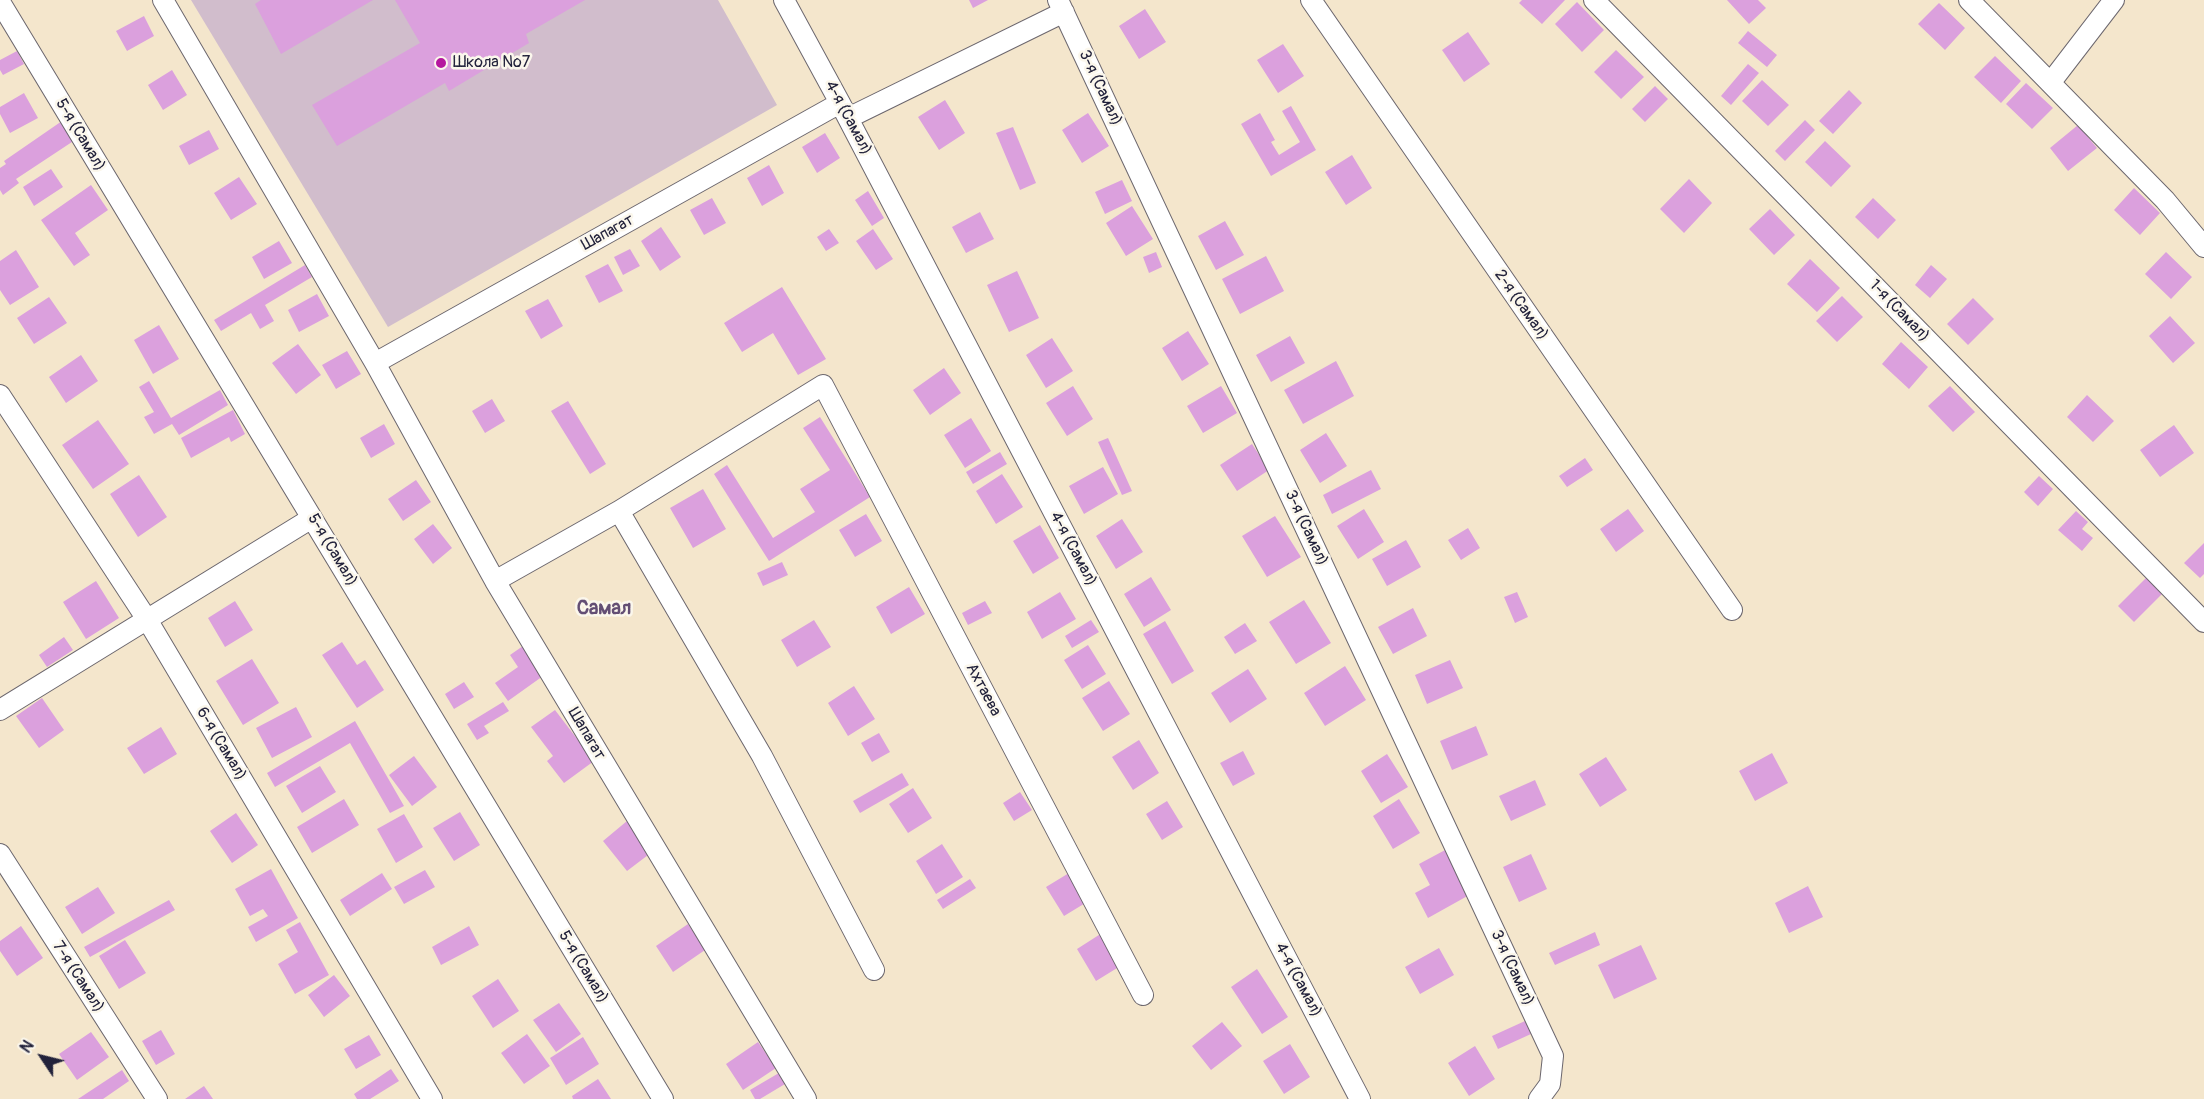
<!DOCTYPE html>
<html>
<head>
<meta charset="utf-8">
<style>
	body { margin:0 }
	#map { position:relative; width:2204px; height:1099px; overflow:hidden; background:#f4e6cc; font-family:Pangolin,sans-serif }
	canvas { display:block }
	.north { position:absolute; left:12px; top:1027px; width:60px; height:60px; -webkit-text-stroke:4px #fbf7ec; paint-order:stroke; rotate:305deg; font-size:16px; font-weight:700; line-height:24px; text-align:center; color:#22223b }
	.north::after { content:''; display:block; margin:auto; width:21px; height:27px; background:#22223b; clip-path:polygon(50% 0,100% 100%,50% 72%,0 100%) }
</style>
</head>
<body>
<div id="map">
<canvas width="2204" height="1099"></canvas>
<div class="north">N</div>
</div>
<script>
const g = document.querySelector('canvas').getContext('2d');
g.lineJoin = 'round';
function paint(path, color) { g.fillStyle = color; g.fill(path, 'evenodd'); }
const poly = rows => new Path2D(rows.map(r => 'M' + r).join(''));
function trace(path, color, width, dash) { g.strokeStyle = color; g.lineWidth = width; g.lineCap = dash ? 'butt' : 'round'; g.setLineDash(dash || []); g.stroke(path); }
function write(font, color, halo, rows, align = 'center') {
  g.font = font + ' Pangolin,sans-serif'; g.lineWidth = 5; g.setLineDash([]); g.textBaseline = 'middle'; g.strokeStyle = halo; g.fillStyle = color; for (const [text, x, y, turn = 0] of rows) {
    g.save(); g.translate(x, y); g.rotate((+turn || 0) * Math.PI / 180); g.textAlign = isNaN(turn) ? turn : align; if (halo) g.strokeText(text, 0, 0); g.fillText(text, 0, 0); g.restore();
  }
}
const industrial = poly([
	[191,0,718,0,777,105,388,327]
]);
const building = poly([
	[261,0,373,0,281,54,255,4],
	[395,0,585,0,526,34,529,43,449,91,445,83,337,146,312,105,420,43],
	[969,0,988,0,973,8],
	[1522,0,1565,0,1542,24,1519,3],
	[1727,0,1758,0,1766,8,1749,24],
	[1577,2,1604,30,1582,52,1555,24],
	[1939,3,1965,28,1945,50,1918,24],
	[1145,9,1166,42,1139,59,1119,26],
	[144,16,154,36,127,51,116,31],
	[1748,31,1777,55,1767,67,1738,43],
	[1468,32,1490,64,1464,82,1442,50],
	[1283,44,1304,76,1278,93,1257,60],
	[1616,50,1644,77,1621,99,1594,72],
	[17,51,24,64,3,75,0,70,0,60],
	[1995,56,2021,81,2001,103,1974,77],
	[1748,64,1759,73,1731,105,1721,96],
	[172,70,187,95,163,110,148,85],
	[1762,80,1789,105,1768,126,1742,101],
	[2026,83,2053,108,2032,129,2006,104],
	[1655,86,1668,99,1645,122,1632,109],
	[1849,90,1862,103,1833,134,1819,121],
	[24,93,38,118,10,133,0,114,0,107],
	[945,100,965,133,939,150,918,117],
	[1291,106,1316,150,1271,176,1241,124,1260,113,1275,140,1271,142,1279,155,1300,142,1282,111],
	[1088,113,1109,146,1082,163,1062,130],
	[1805,120,1815,130,1785,161,1775,151],
	[62,121,75,140,16,179,19,183,3,195,0,190,0,168,6,164,4,161],
	[2078,125,2097,148,2068,171,2050,148],
	[1013,127,1036,183,1020,190,996,133],
	[209,130,219,149,189,165,179,146],
	[825,133,840,158,817,173,802,147],
	[1825,141,1851,166,1831,187,1805,162],
	[1352,155,1372,188,1346,205,1325,172],
	[769,165,784,193,762,206,747,178],
	[51,169,63,187,34,206,23,187],
	[239,177,257,204,231,220,214,193],
	[1689,179,1712,203,1684,233,1660,209],
	[1122,180,1132,201,1105,214,1095,192],
	[91,185,108,210,75,233,90,255,74,266,41,220],
	[2134,188,2160,213,2140,235,2114,210],
	[868,191,884,218,872,226,855,200],
	[712,198,726,223,704,235,690,210],
	[1873,198,1896,220,1878,239,1855,217],
	[1132,206,1153,239,1126,256,1106,223],
	[1770,209,1795,235,1774,255,1749,229],
	[980,212,994,239,966,253,952,227],
	[1225,221,1244,255,1216,270,1198,236],
	[661,227,681,257,660,271,641,241],
	[829,229,839,243,826,251,817,237],
	[873,229,893,259,876,270,856,241],
	[279,241,292,263,264,279,252,257],
	[630,249,640,266,623,275,614,257],
	[16,250,39,287,10,305,0,290,0,261],
	[1156,252,1162,267,1149,273,1143,257],
	[2166,252,2192,277,2171,299,2145,274],
	[1266,256,1284,291,1240,314,1222,279],
	[1810,259,1840,288,1817,312,1787,284],
	[608,264,623,291,599,303,585,276],
	[305,265,312,277,265,305,274,321,260,329,251,313,221,331,214,320],
	[1931,265,1947,279,1930,298,1915,285],
	[1017,271,1039,318,1009,332,987,285],
	[782,287,826,359,798,375,773,333,742,352,724,323],
	[317,294,329,316,299,332,288,310],
	[1842,296,1863,317,1837,342,1816,321],
	[49,297,67,323,34,344,17,318],
	[1973,298,1994,319,1968,345,1947,324],
	[548,299,563,326,541,339,525,311],
	[2170,316,2195,343,2173,363,2149,336],
	[159,325,179,359,153,374,134,340],
	[1188,331,1209,364,1182,381,1162,348],
	[1290,336,1305,363,1271,382,1256,355],
	[1052,338,1073,371,1046,388,1026,355],
	[1901,342,1928,367,1909,389,1882,364],
	[298,344,321,375,296,394,272,363],
	[347,351,361,374,336,389,322,365],
	[81,355,98,381,66,403,49,377],
	[1336,361,1354,396,1303,424,1284,390],
	[944,368,961,393,930,415,913,390],
	[149,381,171,418,220,390,228,405,179,435,172,424,154,434,144,417,154,412,139,387],
	[1073,386,1093,419,1067,436,1046,403],
	[1221,386,1237,413,1203,433,1187,406],
	[1950,386,1975,412,1953,432,1928,406],
	[2087,395,2114,421,2093,442,2067,417],
	[492,399,505,421,485,433,472,411],
	[568,401,606,464,590,474,551,411],
	[233,410,245,434,231,442,229,437,191,458,181,438],
	[820,417,870,497,769,561,714,474,727,465,773,538,815,512,800,489,830,470,803,428],
	[971,418,991,451,965,468,944,435],
	[98,420,129,464,93,489,62,445],
	[384,424,395,444,371,458,360,438],
	[2174,425,2194,453,2160,477,2140,450],
	[1326,433,1347,466,1320,483,1300,450],
	[1108,438,1132,491,1122,495,1098,442],
	[1252,444,1269,470,1237,491,1220,465],
	[1000,452,1007,464,973,484,966,472],
	[1585,458,1593,470,1567,487,1559,476],
	[1103,467,1118,494,1084,514,1069,486],
	[1371,470,1381,489,1332,514,1323,495],
	[1002,474,1023,507,996,524,976,491],
	[139,475,167,517,138,537,110,494],
	[2039,476,2053,489,2038,506,2024,492],
	[416,480,431,502,403,521,388,499],
	[703,489,726,529,693,548,670,508],
	[1364,509,1384,542,1358,559,1337,526],
	[1628,509,1644,531,1616,552,1600,529],
	[2076,511,2088,522,2082,529,2093,538,2082,551,2058,530],
	[866,514,882,541,855,557,839,530],
	[1275,516,1301,557,1267,577,1242,536],
	[1122,519,1143,552,1116,569,1096,536],
	[433,524,452,548,433,564,414,539],
	[1040,525,1059,558,1033,574,1013,541],
	[1468,528,1480,548,1461,560,1448,540],
	[1406,540,1421,567,1387,586,1372,559],
	[2204,543,2204,574,2200,578,2184,563],
	[782,562,788,575,763,586,757,573],
	[1151,577,1171,610,1144,627,1124,594],
	[2146,578,2162,594,2134,622,2118,606],
	[96,581,119,618,86,639,63,602],
	[909,587,925,614,891,634,876,607],
	[1060,592,1076,619,1042,639,1027,612],
	[1517,592,1528,617,1515,623,1504,597],
	[1304,600,1331,643,1296,664,1269,622],
	[235,601,253,630,225,647,208,618],
	[985,601,992,613,968,625,962,613],
	[1413,608,1427,636,1393,654,1378,627],
	[814,620,831,647,797,667,781,640],
	[1091,620,1099,632,1072,648,1065,636],
	[1165,621,1194,671,1172,684,1143,634],
	[1245,623,1257,641,1235,654,1224,637],
	[64,637,73,650,47,667,39,655],
	[342,642,357,665,365,660,384,690,357,708,322,655],
	[1088,645,1106,674,1082,689,1064,660],
	[523,646,543,676,508,701,495,683,518,667,510,655],
	[252,659,279,703,243,725,216,681],
	[1450,660,1463,688,1427,704,1415,675],
	[1345,666,1366,700,1325,726,1304,693],
	[1248,669,1267,699,1230,723,1211,693],
	[1109,681,1130,714,1103,731,1082,698],
	[464,682,474,697,454,709,445,694],
	[854,686,875,719,848,736,828,703],
	[42,698,64,730,39,748,16,716],
	[503,702,509,711,484,726,489,733,477,740,467,724],
	[296,707,312,737,272,758,256,728],
	[555,710,594,761,564,783,547,761,553,756,531,727],
	[355,721,404,806,390,813,350,743,275,787,267,773],
	[1476,726,1488,755,1452,770,1440,741],
	[161,727,177,754,144,774,127,748],
	[879,733,890,752,872,762,861,743],
	[1139,740,1159,773,1133,790,1112,757],
	[1243,751,1255,774,1233,786,1220,763],
	[1772,753,1788,783,1755,801,1739,771],
	[1387,754,1408,787,1381,803,1361,771],
	[414,756,437,787,412,806,389,775],
	[1606,757,1627,790,1600,807,1579,774],
	[320,766,336,792,302,813,286,786],
	[902,773,909,785,860,813,853,801],
	[1535,780,1546,805,1511,821,1499,796],
	[913,788,932,818,908,833,889,804],
	[1020,792,1032,810,1014,821,1003,803],
	[344,799,359,825,312,853,297,827],
	[1399,799,1420,833,1393,849,1373,816],
	[1167,801,1183,827,1162,840,1146,814],
	[460,812,480,845,454,861,433,828],
	[236,813,258,845,232,863,210,831],
	[404,814,423,847,396,863,377,829],
	[627,821,652,852,627,871,603,841],
	[942,844,963,877,936,894,916,861],
	[1447,849,1471,894,1428,918,1415,893,1430,885,1419,864],
	[1531,854,1547,889,1519,902,1503,867],
	[271,869,298,918,256,942,248,927,268,916,263,909,250,916,235,889],
	[425,870,435,887,404,904,394,887],
	[382,873,392,889,350,916,340,900],
	[1069,873,1087,902,1064,916,1046,887],
	[970,879,976,888,943,909,937,900],
	[1808,886,1823,917,1789,933,1775,903],
	[98,887,115,913,82,934,65,907],
	[169,900,175,910,90,957,84,947],
	[300,922,329,975,295,994,278,964,298,952,286,930],
	[688,924,705,950,673,972,656,946],
	[21,926,43,958,17,976,0,951,0,941],
	[469,926,479,945,441,965,432,947],
	[1595,932,1600,945,1555,965,1549,953],
	[1102,933,1122,965,1096,981,1077,949],
	[125,940,146,973,119,989,99,956],
	[1641,945,1657,979,1614,999,1598,965],
	[1439,948,1454,975,1420,994,1405,967],
	[1257,969,1288,1017,1262,1034,1231,987],
	[334,975,350,996,324,1017,308,995],
	[498,979,519,1011,493,1028,472,996],
	[559,1003,581,1034,556,1052,533,1020],
	[1525,1021,1531,1034,1498,1049,1492,1036],
	[1222,1022,1242,1046,1211,1070,1192,1046],
	[161,1030,175,1054,156,1065,142,1041],
	[91,1032,109,1057,77,1080,59,1054],
	[527,1034,550,1066,524,1084,501,1053],
	[369,1035,381,1055,356,1069,344,1049],
	[583,1037,599,1064,566,1085,550,1058],
	[758,1042,776,1068,743,1090,726,1064],
	[1290,1044,1310,1077,1284,1094,1263,1061],
	[1475,1046,1495,1079,1469,1096,1448,1063],
	[391,1069,399,1081,370,1099,357,1099,354,1094],
	[122,1070,129,1081,103,1099,78,1099],
	[784,1070,790,1081,760,1099,755,1099,750,1090],
	[598,1079,611,1099,573,1099,572,1096],
	[204,1086,213,1099,185,1099]
]);
const minor = poly([
	[163,0,375,363,495,581,806,1099],
	[784,0,840,103,1360,1099],
	[1058,0,1553,1056,1550,1084,1539,1099],
	[1311,0,1732,610],
	[1594,0,2204,622],
	[1969,0,2165,200,2204,247],
	[0,2,663,1099],
	[2051,82,2114,0],
	[848,118,1064,12],
	[375,363,840,103],
	[0,395,148,621,432,1099],
	[619,511,762,756,874,970],
	[495,581,619,511,823,385,1143,995],
	[0,710,312,518],
	[0,854,157,1099]
]);
const markers = [
	[441,63,6,"#b5179e"]
];
const poiNames = [
	["Школа №7",453,63]
];
const streetNames = [
	["3-я (Самал)",1100,88,65],
	["4-я (Самал)",848,118,62],
	["5-я (Самал)",80,135,59],
	["Шапагат",608,233,-29],
	["2-я (Самал)",1521,305,55],
	["1-я (Самал)",1899,311,46],
	["3-я (Самал)",1306,528,65],
	["4-я (Самал)",1073,549,62],
	["5-я (Самал)",332,550,59],
	["Ахтаева",983,690,62],
	["Шапагат",586,734,59],
	["6-я (Самал)",221,744,59],
	["5-я (Самал)",583,967,59],
	["3-я (Самал)",1512,968,65],
	["7-я (Самал)",78,977,57],
	["4-я (Самал)",1298,980,62]
];
const quarterNames = [
	["Самал",604,609]
];
paint(industrial, '#d1bdcc');
paint(building, '#dba0dd');
trace(minor, '#6c676e', 22);
trace(minor, '#fff', 20);
for (const [x, y, r, color] of markers) { const dot = new Path2D(); dot.arc(x, y, r, 0, 2 * Math.PI); g.fillStyle = color; g.fill(dot); trace(dot, '#fbf7ec', 2); }
write('16px', '#22223b', '#fbf7ec', poiNames, 'left');
write('16px', '#22223b', '#fbf7ec', streetNames);
write('bold 20px', '#634e74', '#fbf7ec', quarterNames);
</script>
</body>
</html>
